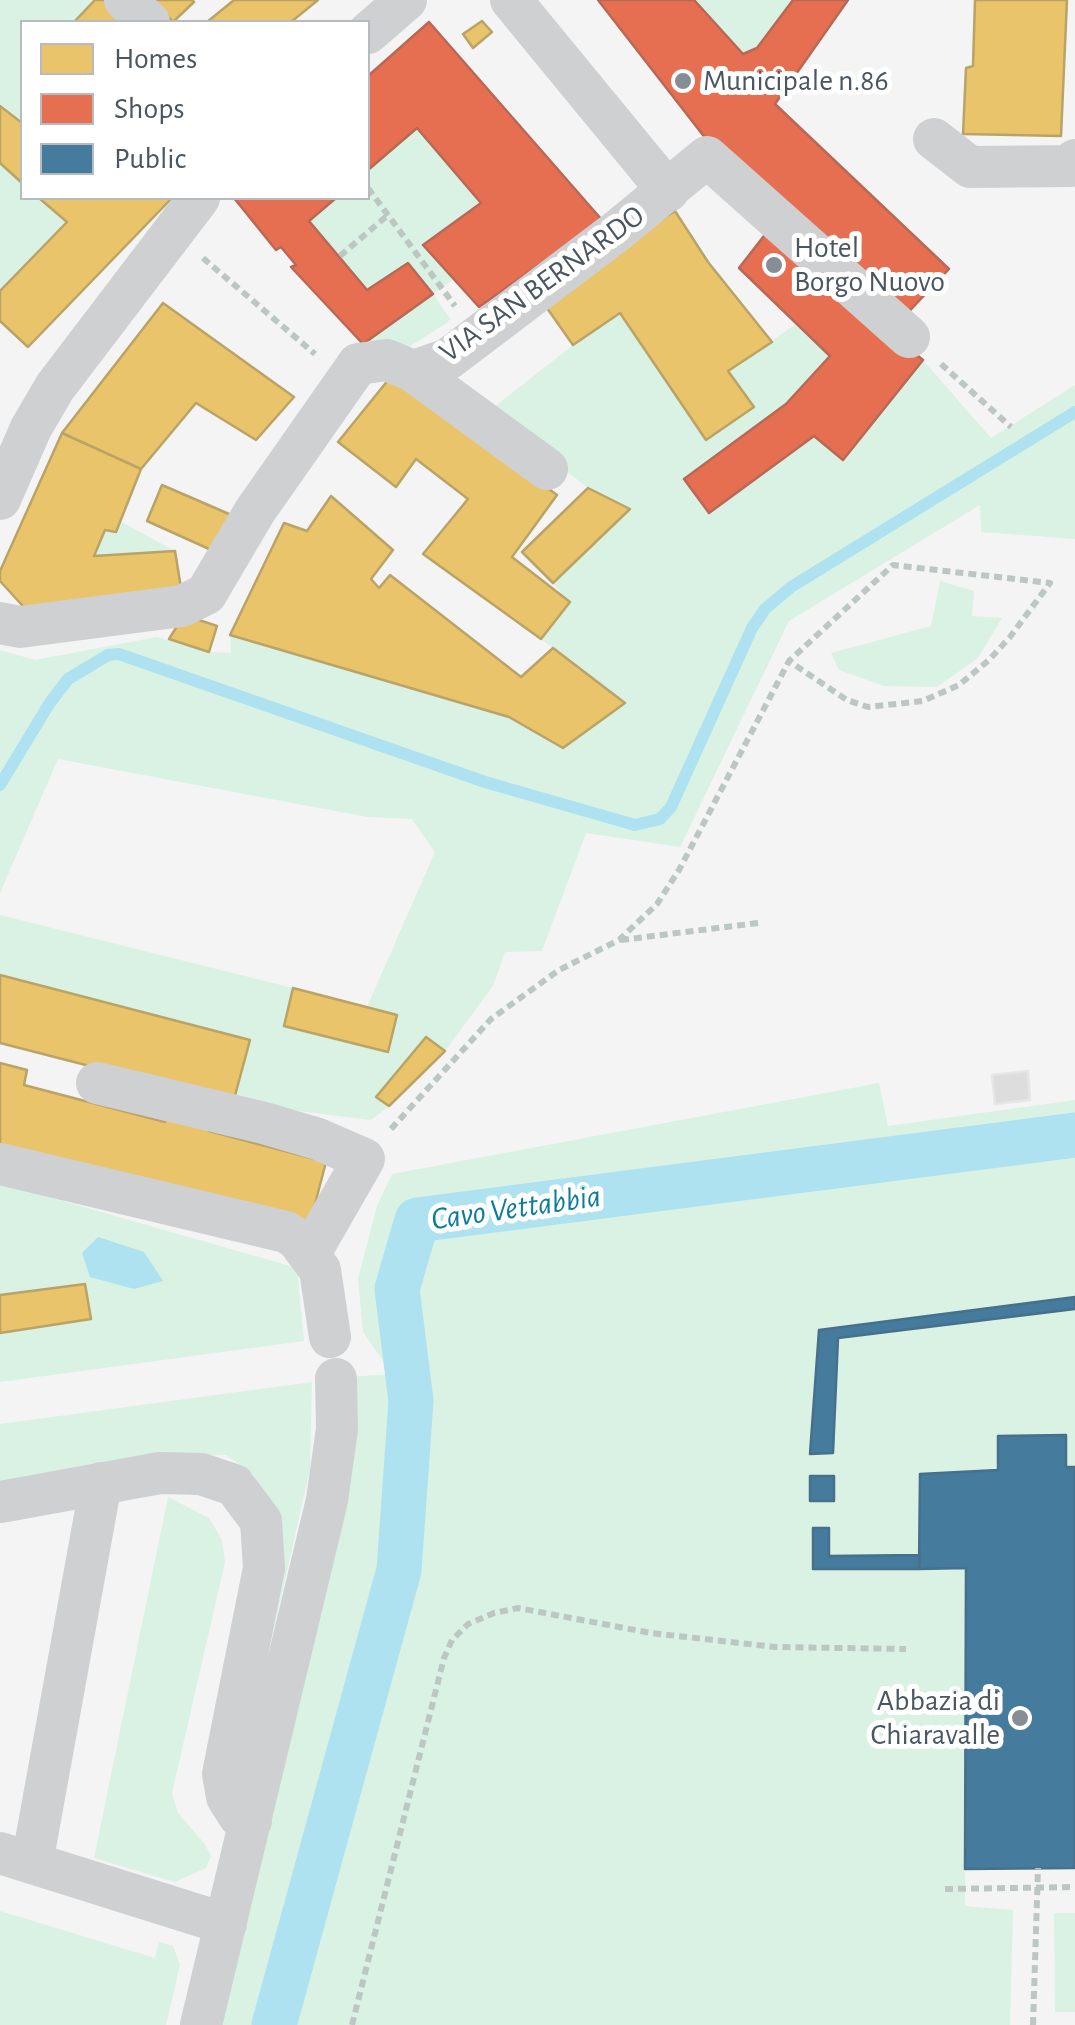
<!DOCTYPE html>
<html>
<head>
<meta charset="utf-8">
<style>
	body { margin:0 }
	#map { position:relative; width:1075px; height:2025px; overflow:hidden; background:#f4f4f4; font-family:"Alegreya Sans",sans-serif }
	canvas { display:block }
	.legend { position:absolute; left:20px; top:20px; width:350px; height:180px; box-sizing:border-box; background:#fff; border:2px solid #b7bbc0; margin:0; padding:12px 18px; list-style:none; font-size:30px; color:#4a5661 }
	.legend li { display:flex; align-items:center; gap:20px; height:50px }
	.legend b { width:50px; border:2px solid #b7bbc0 }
</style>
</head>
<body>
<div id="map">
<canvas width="1075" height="2025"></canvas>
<ul class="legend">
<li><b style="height:28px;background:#e9c46a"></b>Homes</li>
<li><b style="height:28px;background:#e76f51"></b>Shops</li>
<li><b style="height:28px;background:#457b9d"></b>Public</li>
</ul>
</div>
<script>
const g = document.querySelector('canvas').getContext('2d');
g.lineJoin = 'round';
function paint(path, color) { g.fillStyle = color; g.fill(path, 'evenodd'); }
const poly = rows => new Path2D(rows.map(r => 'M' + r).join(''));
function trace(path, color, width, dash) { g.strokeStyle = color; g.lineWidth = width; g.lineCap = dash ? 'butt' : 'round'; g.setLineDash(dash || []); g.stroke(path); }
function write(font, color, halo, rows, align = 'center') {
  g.font = font + ' "Alegreya Sans",sans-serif'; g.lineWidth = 10; g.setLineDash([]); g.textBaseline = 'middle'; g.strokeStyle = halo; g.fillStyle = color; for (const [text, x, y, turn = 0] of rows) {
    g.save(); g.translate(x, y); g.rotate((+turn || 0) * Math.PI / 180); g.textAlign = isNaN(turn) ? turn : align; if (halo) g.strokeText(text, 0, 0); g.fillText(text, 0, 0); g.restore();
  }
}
const green = poly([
	[0,0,95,0,74,22,22,22,22,123,0,106],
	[694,0,793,0,757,48,743,54],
	[417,128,481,203,454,279,433,294,451,320,409,347,363,344,432,294,408,263,367,290,309,221,336,198,368,198,368,170],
	[0,163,22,183,22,198,39,198,67,222,0,291],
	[620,313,706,440,754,407,728,371,796,324,830,356,786,404,684,479,709,513,814,436,843,459,923,360,991,438,1075,385,1075,539,981,532,980,505,789,621,680,847,586,833,542,951,505,952,493,986,445,1051,426,1037,376,1097,389,1106,371,1120,233,1103,249,1040,0,975,0,915,293,988,284,1026,388,1052,397,1016,367,1007,435,852,412,819,367,817,58,759,0,893,0,650,35,660,157,637,209,652,231,653,230,635,509,717,563,748,625,703,541,639,569,602,553,583,629,509,588,488,489,411,573,345],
	[120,521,175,551,94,556,105,530],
	[940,581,974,591,972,616,1002,618,978,658,937,687,884,686,839,670,831,653,931,626],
	[879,1083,888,1126,1075,1100,1075,1297,819,1331,811,1454,833,1452,838,1338,1075,1309,1075,1467,1066,1467,1065,1435,999,1436,998,1470,920,1474,919,1569,966,1568,965,1906,1013,1910,1010,2025,220,2025,348,1377,392,1374,363,1332,358,1279,377,1206,392,1174],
	[0,1183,297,1268,304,1341,0,1382,0,1333,90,1319,84,1284,0,1295],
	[312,1382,310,1469,241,1776,265,1499,254,1475,226,1455,153,1457,0,1484,0,1424],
	[168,1497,209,1518,222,1540,225,1562,172,1793,178,1813,204,1843,211,1856,206,1868,175,1882,94,1858],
	[0,1911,155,1958,159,1942,173,1946,180,1965,166,2025,0,2025],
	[1054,1913,1075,1913,1075,2012,1055,2012]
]);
const water = poly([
	[98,1237,144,1252,163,1281,134,1289,90,1277,82,1253]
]);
const homes = poly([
	[95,0,110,0,134,22,74,22,95,0],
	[153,0,192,0,194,2,173,22,153,0],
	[234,0,318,0,291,22,207,22,234,0],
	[975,0,1067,0,1061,136,963,134,966,68,973,66,975,0],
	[482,21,492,32,473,48,463,34,482,21],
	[0,106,22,123,22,183,0,163,0,106],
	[39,198,172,198,28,347,0,321,0,291,67,222,39,198],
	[675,211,708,262,772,342,728,371,754,407,706,440,620,313,573,345,542,301,601,257,675,211],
	[163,303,294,397,256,440,196,403,141,469,62,433,163,303],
	[393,374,557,495,512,557,570,602,541,639,423,554,468,499,416,459,396,487,338,442,393,374],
	[62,433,141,469,116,532,105,530,94,556,175,551,182,594,30,614,0,581,0,571,62,433],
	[162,485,236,517,218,553,147,521,162,485],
	[588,488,630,509,553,583,522,552,588,488],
	[331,496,393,550,371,579,379,588,390,575,521,677,553,648,625,703,563,748,509,717,230,635,284,523,307,531,331,496],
	[184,615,217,626,209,652,169,639,184,615],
	[0,975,250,1040,233,1103,0,1043,0,975],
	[293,988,397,1015,388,1052,284,1026,293,988],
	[426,1037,445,1051,389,1106,376,1097,426,1037],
	[0,1063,27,1070,24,1085,165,1122,170,1105,209,1131,326,1162,309,1227,0,1149,0,1063],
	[85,1284,91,1319,0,1333,0,1295,85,1284]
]);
const shops = poly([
	[598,0,694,0,743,54,757,48,793,0,848,0,775,104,949,269,901,320,713,148,598,0],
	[429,22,602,220,479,307,423,245,481,203,417,128,368,170,368,76,429,22],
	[234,198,336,198,309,221,367,290,408,263,433,294,363,344,291,267,296,265,281,247,276,250,234,198],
	[767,232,923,360,843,460,814,436,709,513,684,479,786,404,830,356,739,268,767,232]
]);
const public = poly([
	[1075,1297,1075,1309,838,1338,833,1453,810,1454,819,1330,1075,1297],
	[1066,1435,1066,1467,1075,1467,1075,1868,965,1869,966,1568,919,1569,920,1474,998,1470,998,1436,1066,1435],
	[810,1476,834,1476,834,1501,810,1501,810,1476],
	[813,1528,829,1528,829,1556,920,1555,919,1569,813,1569,813,1528]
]);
const stream = poly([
	[0,785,49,704,68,679,108,655,119,654,485,782,635,825,660,819,671,807,752,628,765,609,791,587,1075,412]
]);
const canal = poly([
	[274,2025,399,1570,411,1401,397,1289,417,1220,1075,1135]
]);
const building = poly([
	[1028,1071,1030,1100,995,1104,992,1075,1028,1071]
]);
const path = poly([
	[368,188,455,306],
	[340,256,388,215],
	[203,258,315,354],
	[941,364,1011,427],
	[621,940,758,923],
	[391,1129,491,1019,559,970,619,940,657,904,679,870,789,661,847,700,868,707,923,701,959,685,989,660,1010,637,1050,583,893,565,789,661],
	[945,1889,1075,1887],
	[352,2025,444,1658,452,1640,468,1624,494,1613,518,1608,651,1633,775,1647,906,1649],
	[1033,2025,1038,1868]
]);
const minor = poly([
	[125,0,149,22],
	[511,0,668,191],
	[368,33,406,0],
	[934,139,970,167,1070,166,1075,160],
	[413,371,448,359,617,231,707,157,909,337],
	[0,499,31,428,55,387,199,198],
	[0,623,20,627,182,606,206,594,255,511,358,364,387,360,413,371,547,469],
	[97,1083,264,1123,318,1139,364,1159,310,1253],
	[0,1164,286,1232,297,1239,320,1270,330,1337],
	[0,1502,160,1473,201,1474,234,1485,261,1521,264,1568,223,1774,227,1797,239,1816,251,1821],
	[0,1853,226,1924],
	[32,1863,101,1483],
	[201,2025,327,1500,337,1429,336,1379]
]);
const markers = [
	[683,81,10,"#868d94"],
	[774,265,10,"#868d94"],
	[1020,1718,10,"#868d94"]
];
const poiNames = [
	["Municipale n.86",703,81],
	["Hotel",794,248],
	["Borgo Nuovo",794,282],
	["Abbazia di",1000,1701,"right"],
	["Chiaravalle",1000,1735,"right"]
];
const streetNames = [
	["VIA SAN BERNARDO",542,284,-36]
];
const waterNames = [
	["Cavo Vettabbia",516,1208,-8]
];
paint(green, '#d9f2e3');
paint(water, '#aee2f0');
paint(homes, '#e9c46a');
trace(homes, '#b9a367', 2.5);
paint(shops, '#e76f51');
trace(shops, '#b86856', 2.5);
paint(public, '#457b9d');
trace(public, '#46708b', 2.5);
trace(stream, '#aee2f0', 12);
trace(canal, '#aee2f0', 45);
paint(building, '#ddddde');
trace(building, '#e5e6e7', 2.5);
trace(path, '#bcc7c4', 6, [8, 5]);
trace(minor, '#ced0d2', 42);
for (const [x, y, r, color] of markers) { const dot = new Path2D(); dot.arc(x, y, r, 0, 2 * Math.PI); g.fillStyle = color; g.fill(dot); trace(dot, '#fff', 4); }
write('30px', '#4a5661', '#fff', poiNames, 'left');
write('30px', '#4a5661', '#fff', streetNames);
write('italic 32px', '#0c7c9b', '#fff', waterNames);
</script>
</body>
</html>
